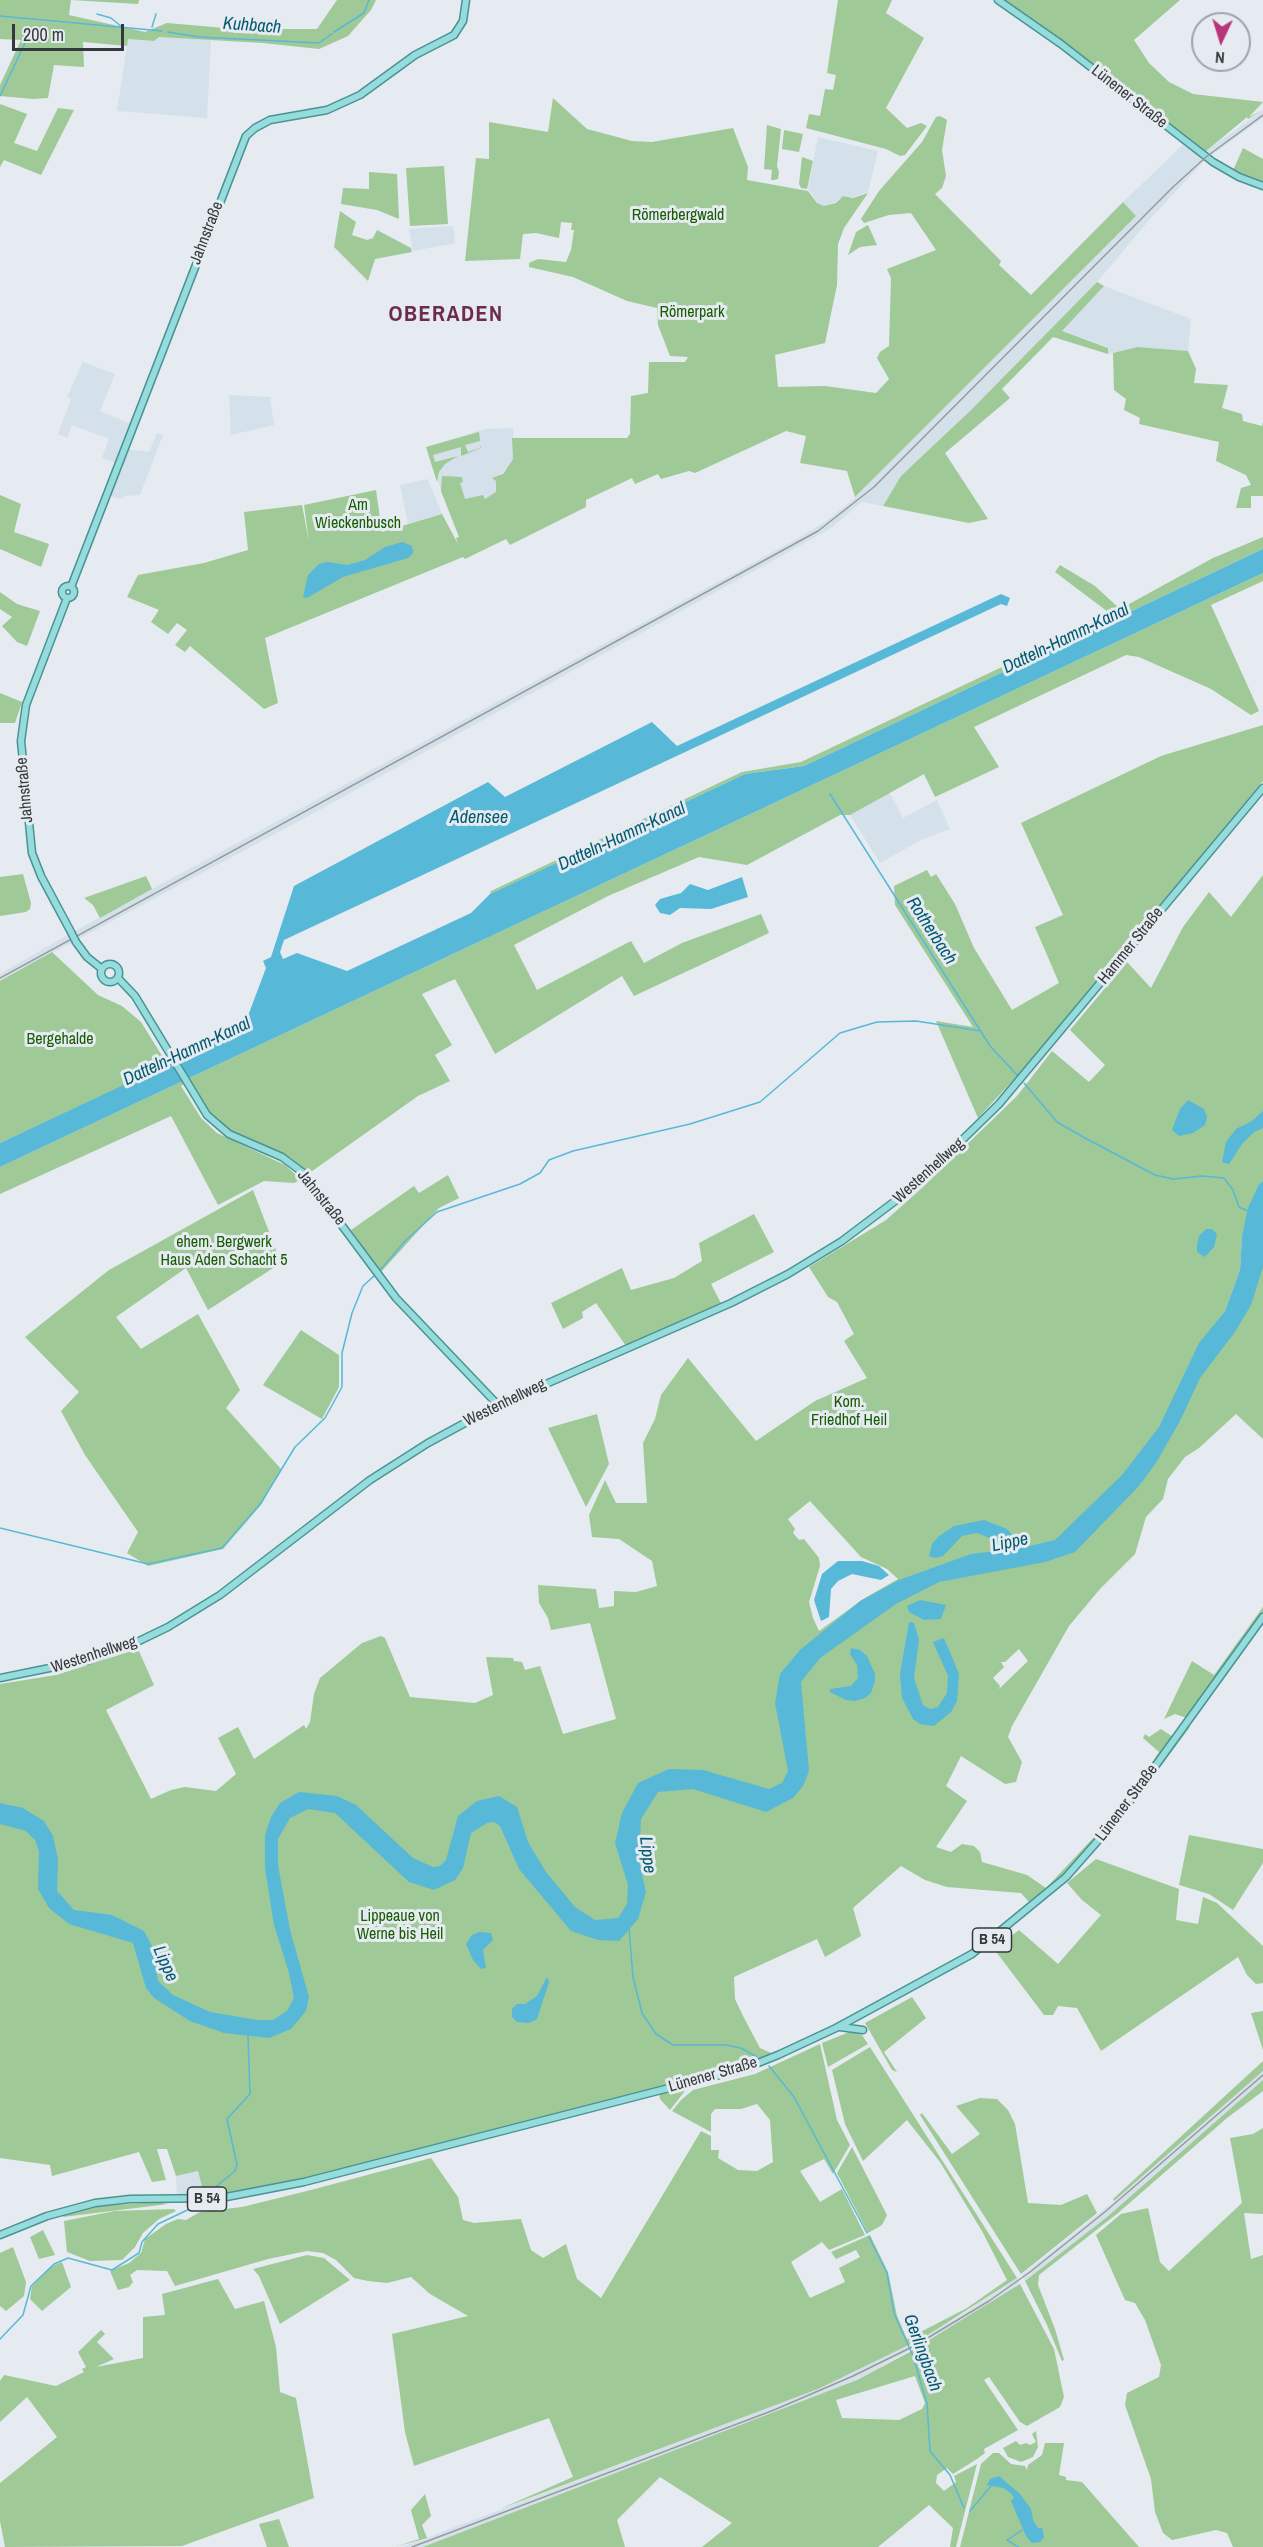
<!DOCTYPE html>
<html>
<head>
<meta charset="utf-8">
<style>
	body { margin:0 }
	#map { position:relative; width:1263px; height:2547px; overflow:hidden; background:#e5ebf0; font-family:"Archivo Narrow",sans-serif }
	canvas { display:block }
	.north { position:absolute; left:1191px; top:12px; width:60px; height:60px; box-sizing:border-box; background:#e5ebf0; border:2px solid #9fa4a8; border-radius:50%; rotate:184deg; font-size:16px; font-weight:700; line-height:24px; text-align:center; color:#36393b }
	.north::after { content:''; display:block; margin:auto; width:21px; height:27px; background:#b93579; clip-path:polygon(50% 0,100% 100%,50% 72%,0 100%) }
	.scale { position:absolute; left:12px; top:24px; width:112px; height:27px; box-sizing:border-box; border:3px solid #36393b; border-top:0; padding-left:8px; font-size:18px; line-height:21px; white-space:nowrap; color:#36393b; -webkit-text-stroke:4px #e5ebf0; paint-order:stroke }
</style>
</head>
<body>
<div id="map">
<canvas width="1263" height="2547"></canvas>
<div class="north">N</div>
<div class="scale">200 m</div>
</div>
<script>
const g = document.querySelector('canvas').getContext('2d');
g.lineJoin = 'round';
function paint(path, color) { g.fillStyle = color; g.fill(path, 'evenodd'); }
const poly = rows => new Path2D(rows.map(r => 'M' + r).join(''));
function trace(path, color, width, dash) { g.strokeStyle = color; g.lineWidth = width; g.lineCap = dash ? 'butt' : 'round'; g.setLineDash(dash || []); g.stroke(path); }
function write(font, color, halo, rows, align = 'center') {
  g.font = font + ' "Archivo Narrow",sans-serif'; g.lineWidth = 6; g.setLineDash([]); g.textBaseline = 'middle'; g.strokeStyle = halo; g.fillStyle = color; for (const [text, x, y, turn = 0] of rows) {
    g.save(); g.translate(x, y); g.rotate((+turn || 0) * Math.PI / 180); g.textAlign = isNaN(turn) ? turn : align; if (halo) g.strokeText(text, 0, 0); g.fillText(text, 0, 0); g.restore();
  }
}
const built = poly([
	[159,37,211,40,207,118,117,111,128,39,154,41],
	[1263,110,1263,118,1205,160,1151,218,1097,282,971,410,901,476,883,506,862,502,831,528,796,548,301,820,0,981,0,974,62,938,795,540,826,521,854,499,956,393,1135,216,1123,202,1188,140,1205,152],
	[818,137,878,151,868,192,853,197,843,196,836,202,824,206,818,203,808,189],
	[453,226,455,243,413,251,409,229],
	[1104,286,1191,319,1188,351,1137,347,1108,354,1108,347,1061,331],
	[83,362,115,374,100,411,133,425,124,449,149,452,157,433,163,435,140,495,125,496,120,499,107,495,118,464,102,458,109,439,72,425,67,438,58,434,71,399,67,397],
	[229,395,270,397,274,425,231,435],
	[513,428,513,459,500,476,494,504,450,515,426,447,485,429],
	[428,479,442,514,408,524,400,485],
	[889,792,903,818,937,800,950,829,923,839,880,863,850,815],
	[1263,2071,1263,2080,1107,2217,1025,2281,1022,2275,1114,2201],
	[198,2171,201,2182,212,2178,204,2194,177,2195,176,2176],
	[1017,2278,1020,2284,976,2313,857,2380,423,2547,402,2547,818,2389,958,2317]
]);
const green = poly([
	[0,0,139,0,138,4,71,0,69,15,145,32,167,23,236,29,317,29,337,0,376,0,371,10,348,36,319,49,263,43,159,37,154,41,128,39,127,46,83,42,84,67,54,65,48,98,33,99,0,96,0,85,21,40,0,39],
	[838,0,892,0,886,13,924,38,886,108,907,128,921,123,927,126,905,155,900,156,886,149,806,128,809,114,820,116,825,89,833,90,836,75,827,73],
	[1004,0,1180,0,1134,40,1149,63,1169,82,1193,94,1263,102,1249,117,1263,110,1248,119,1247,117,1205,152,1062,41],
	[553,98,587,129,632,141,652,142,733,128,748,167,747,180,808,191,817,203,824,206,836,203,843,196,853,198,868,193,844,228,838,244,837,285,825,343,775,355,778,387,825,386,876,393,889,379,877,358,880,352,889,346,891,278,887,269,936,250,911,213,889,215,864,223,861,219,879,191,922,142,936,117,940,116,947,120,942,150,946,176,942,188,935,194,1001,261,999,265,1031,295,1123,202,1136,216,855,497,847,471,800,463,806,436,786,431,695,473,689,471,661,479,658,474,635,484,632,478,586,500,586,507,510,545,506,539,465,559,463,557,265,638,278,703,264,709,190,646,185,652,175,645,187,630,177,623,168,634,151,622,159,610,127,597,138,575,204,563,248,550,244,512,302,505,309,542,304,505,376,490,382,532,442,514,458,544,456,538,459,537,441,491,442,476,462,477,463,482,460,483,465,499,483,495,485,499,496,492,496,481,492,478,503,474,513,459,512,438,627,438,630,434,631,396,648,393,649,362,685,362,688,357,670,356,658,325,657,308,627,301,573,277,529,267,529,263,538,259,566,262,571,250,574,230,571,230,572,223,561,222,559,238,536,233,523,234,520,259,465,261,476,158,489,159,489,122,548,132],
	[0,104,27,114,14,143,37,151,58,108,74,110,41,175,4,160,0,167],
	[767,125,781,129,777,166,779,172,778,179,774,180,771,180,772,170,764,169],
	[784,130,803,134,799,152,782,149],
	[1243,148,1263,159,1263,187,1231,175],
	[802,157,813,161,807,189,801,188,799,184],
	[444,166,448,224,410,226,406,168],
	[369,172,397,174,399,219,377,210,341,204,343,188,369,189],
	[340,211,356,222,352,235,367,240,373,238,377,230,411,248,412,252,375,259,368,281,334,247],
	[868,225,877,245,860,247,848,255,856,232],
	[1097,282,1104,286,1062,331,1108,348,1108,354,1053,337,1002,389,1010,398,945,453,988,519,969,523,883,506,901,476,971,410],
	[1137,347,1188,351,1196,369,1194,383,1228,385,1222,408,1242,414,1243,421,1262,426,1263,422,1263,496,1251,496,1251,508,1236,508,1241,488,1251,485,1246,475,1216,461,1219,442,1139,424,1140,418,1124,410,1126,399,1114,390,1113,353],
	[479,432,480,441,465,445,468,452,480,448,481,445,481,448,461,456,461,447,433,455,435,462,458,456,445,464,439,472,437,482,426,447],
	[0,495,21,504,14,532,49,544,41,567,0,549],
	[1263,537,1263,549,804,766,745,774,490,894,491,891,742,772,801,762,1112,615,1055,572,1060,565,1095,586,1120,609,1213,558],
	[1263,573,1263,581,1211,605,1259,711,1251,715,1211,689,1139,657,1126,655,974,727,999,767,935,797,924,774,850,815,840,815,747,865,699,857,608,896,514,945,537,990,631,941,644,963,682,943,761,914,769,933,634,996,622,976,495,1054,455,979,422,994,452,1045,435,1055,450,1081,418,1096,308,1174,291,1158,235,1135,221,1125,209,1113,188,1082,181,1086,201,1118,217,1133,285,1165,297,1176,298,1181,294,1183,264,1181,218,1205,171,1116,0,1194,0,1167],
	[0,592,17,604,40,611,27,646,17,642,2,626,12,617,0,609],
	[0,693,22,702,15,723,0,723],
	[1263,725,1263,781,1029,1063,978,1118,936,1021,973,1027,895,905,894,886,927,870,931,877,936,874,955,904,974,948,1012,1010,1059,983,1035,927,1063,915,1021,823,1161,756],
	[23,874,31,903,30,909,26,912,0,916,0,877],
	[1263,875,1263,1181,1259,1184,1242,1236,1240,1270,1225,1311,1211,1329,1221,1339,1263,1203,1263,1439,1236,1414,1199,1448,1185,1457,1168,1479,1163,1499,1146,1517,1135,1554,1100,1589,1069,1626,1012,1726,1008,1737,1022,1762,1016,1782,1005,1784,961,1756,946,1786,967,1801,936,1847,951,1852,962,1844,974,1846,980,1852,982,1862,1027,1875,1046,1888,1113,1817,1071,1867,1030,1903,1021,1893,947,1887,925,1880,901,1866,853,1908,861,1936,825,1957,817,1939,734,1977,735,1999,744,2018,760,2048,771,2053,766,2058,743,2066,250,2192,204,2194,198,2171,176,2176,167,2149,157,2149,166,2180,152,2182,139,2152,52,2176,50,2165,0,2158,0,1684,56,1675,138,1649,154,1685,106,1710,151,1799,171,1790,185,1787,216,1791,236,1774,218,1738,238,1727,254,1759,304,1725,306,1729,310,1722,314,1694,320,1678,362,1643,381,1636,385,1638,410,1697,475,1703,493,1695,486,1657,513,1658,514,1661,522,1662,525,1670,540,1666,563,1734,616,1719,590,1623,551,1630,548,1618,539,1603,538,1585,596,1589,599,1608,614,1606,614,1591,636,1592,657,1586,652,1561,619,1539,592,1537,589,1515,605,1480,616,1503,647,1503,643,1443,655,1419,661,1395,688,1358,756,1441,815,1401,867,1378,844,1341,854,1334,837,1302,828,1297,809,1267,886,1220,923,1187,1017,1096,1052,1051,1089,1082,1105,1065,1070,1030,1127,962,1151,988,1183,927,1209,892,1231,917],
	[810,1501,861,1557,887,1569,898,1579,865,1598,819,1631,813,1618,809,1602,820,1566,819,1558,804,1539,799,1540,793,1533,795,1529,788,1519],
	[1019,1649,1028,1661,999,1689,1000,1686,993,1678,1004,1667,1001,1662,1005,1662],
	[146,876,152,889,100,918,93,905,84,898],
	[52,952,98,995,122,1006,141,1022,164,1059,172,1056,177,1061,0,1143,0,981],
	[448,1175,459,1198,439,1208,381,1272,351,1230,414,1186,419,1193],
	[253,1190,281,1263,208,1310,186,1268,116,1317,141,1349,198,1314,240,1390,226,1408,281,1469,261,1505,223,1549,148,1566,127,1553,138,1532,85,1455,61,1411,79,1392,25,1337,109,1270],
	[754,1214,774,1252,711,1284,722,1305,626,1346,596,1303,582,1312,583,1318,563,1329,551,1303,622,1268,631,1290,674,1278,702,1261,699,1243],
	[301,1330,339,1355,339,1387,322,1419,263,1385],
	[597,1414,609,1464,586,1507,548,1428],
	[1263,1607,1263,1613,1187,1718,1175,1714,1164,1719,1192,1661,1214,1675],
	[1187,1726,1190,1727,1111,1833,1110,1832],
	[1161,1729,1173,1737,1130,1796,1159,1752,1143,1738,1145,1734,1149,1737],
	[1189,1835,1263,1849,1263,1863,1233,1910,1209,1894,1179,1885],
	[1096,1859,1179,1889,1176,1920,1198,1924,1203,1897,1217,1903,1263,1946,1263,1983,1256,1984,1247,1975,1238,1957,1101,2051,1077,2008,1058,2006,1053,2015,1044,2015,994,1949,1019,1930,1058,1964,1101,1915,1082,1900,1067,1883],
	[912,1997,926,2018,884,2052,897,2072,892,2070,865,2023],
	[1263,2011,1263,2050,1251,2013],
	[852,2031,862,2035,868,2044,828,2067,822,2043],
	[820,2044,837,2120,850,2145,833,2174,824,2159,800,2171,820,2202,842,2189,865,2235,829,2250,822,2242,791,2262,810,2298,845,2282,839,2268,860,2257,856,2250,836,2259,831,2252,870,2235,888,2272,897,2316,907,2339,967,2308,1007,2280,982,2231,940,2162,907,2120,863,2161,845,2124,832,2070,870,2047,1017,2278,923,2338,818,2389,500,2509,573,2477,549,2418,414,2466,405,2432,392,2334,468,2316,430,2294,411,2277,387,2283,368,2281,354,2278,336,2260,323,2253,307,2251,268,2259,175,2286,167,2271,137,2270,130,2275,133,2282,129,2287,118,2290,110,2271,129,2263,141,2253,145,2239,166,2224,178,2219,186,2220,200,2212,242,2207,311,2190,431,2158,458,2197,463,2220,474,2223,521,2219,531,2250,543,2258,566,2244,577,2279,601,2298,701,2131,711,2136,711,2150,719,2150,718,2158,738,2170,757,2171,773,2162,770,2120,757,2104,741,2109,715,2109,711,2114,711,2132,672,2111,681,2100,693,2090,755,2074],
	[1263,2061,1263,2071,1114,2201,1113,2199],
	[1263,2080,1263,2091,1227,2118,1118,2213,1039,2275,1038,2285,1055,2329,1064,2360,1062,2361,1047,2325,1025,2281,1107,2217],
	[688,2087,670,2110,660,2099,659,2093],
	[980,2098,997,2099,1008,2110,1015,2124,1028,2203,1061,2205,1087,2194,1097,2213,1021,2274,920,2115,922,2113,952,2154,980,2134,956,2106],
	[1263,2128,1263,2214,1244,2213,1251,2259,1263,2255,1263,2547,1233,2547,1227,2533,1216,2530,1172,2540,1163,2533,1155,2512,1151,2479,1125,2405,1127,2393,1159,2377,1161,2365,1145,2320,1135,2303,1125,2300,1096,2235,1121,2214,1148,2208,1160,2262,1169,2271,1242,2203,1230,2138,1253,2134],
	[852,2147,887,2215,882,2225,868,2233,837,2173],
	[156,2202,168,2204,63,2217,64,2214,91,2207],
	[174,2209,176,2211,159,2219,143,2233,135,2247,122,2260,90,2261,67,2252,64,2221,115,2211],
	[43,2230,55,2255,39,2259,30,2237],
	[13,2247,26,2282,24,2296,6,2311,0,2306,0,2253],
	[307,2255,324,2258,350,2280,280,2324,259,2276,253,2269],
	[62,2262,71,2287,42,2311,30,2299,32,2286,52,2266],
	[218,2279,235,2309,264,2301,276,2347,280,2392,296,2398,314,2498,182,2546,5,2547,0,2521,0,2483,57,2437,27,2397,0,2422,0,2381,4,2375,56,2386,84,2372,82,2369,86,2367,78,2352,101,2330,105,2334,97,2342,114,2359,96,2367,143,2358,143,2317,165,2315,162,2294],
	[1020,2284,1054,2349,1064,2397,1060,2407,1027,2426,1020,2422,989,2377,984,2380,1018,2430,984,2449,985,2453,977,2459,953,2474,947,2468,937,2475,936,2483,944,2491,956,2482,954,2476,977,2464,956,2547,950,2547,953,2528,929,2505,878,2547,702,2547,732,2523,660,2477,617,2520,625,2547,423,2547,857,2380,908,2353],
	[915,2376,925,2403,922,2409,899,2420,842,2418,836,2400],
	[1036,2431,1038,2447,1033,2457,1021,2462,1008,2457,1003,2448,1016,2441,1020,2445,1026,2443,1030,2445,1036,2442,1032,2434],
	[1045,2443,1064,2443,1059,2475,1066,2477,1066,2480,1082,2482,1139,2547,960,2547,981,2464,993,2453,999,2453,1011,2464,1025,2466,1027,2470,1028,2465,1042,2455],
	[425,2494,431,2516,422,2525,427,2538,395,2547,419,2539,411,2510],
	[279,2519,289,2547,267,2547,259,2524]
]);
const water = poly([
	[402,542,412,546,413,553,408,558,343,577,307,598,303,597,308,575,319,564,328,562,347,565,365,560,385,547],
	[1263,549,1263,573,0,1167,0,1143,243,1029,266,968,263,961,271,957,294,886,488,782,505,797,652,722,677,746,1001,594,1010,598,1007,606,1001,604,284,940,280,952,283,959,297,953,347,971,471,913,490,894,745,774,804,766],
	[742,877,748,897,711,909,680,908,670,915,660,913,655,905,660,899,681,893,690,884,708,890],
	[1188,1100,1204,1109,1207,1117,1205,1125,1193,1133,1179,1136,1172,1130,1180,1109],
	[1263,1111,1263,1128,1254,1132,1242,1144,1229,1164,1222,1162,1226,1142,1236,1129,1252,1121],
	[1263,1181,1263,1267,1251,1305,1235,1332,1200,1378,1180,1421,1156,1463,1138,1487,1075,1552,1045,1562,939,1582,896,1604,820,1658,801,1682,809,1771,803,1786,793,1798,766,1812,693,1789,658,1792,641,1819,639,1861,646,1892,638,1919,619,1941,598,1940,571,1931,519,1869,500,1826,494,1822,487,1823,471,1833,463,1868,455,1880,434,1890,409,1882,335,1813,308,1809,290,1818,278,1839,278,1865,290,1930,309,1997,306,2011,291,2029,269,2038,224,2033,190,2021,154,1998,146,1988,133,1943,69,1924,49,1908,38,1889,39,1851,35,1840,26,1831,0,1824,0,1803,23,1808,44,1821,53,1836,58,1859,57,1891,74,1910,112,1915,144,1931,152,1946,158,1981,173,1995,210,2012,257,2020,273,2020,287,2011,294,1998,289,1973,274,1925,265,1868,265,1835,271,1817,280,1803,299,1792,337,1796,356,1805,413,1858,433,1867,440,1866,446,1860,458,1816,477,1801,499,1796,517,1807,528,1842,546,1872,575,1907,595,1920,618,1918,627,1904,628,1885,615,1843,622,1813,638,1783,669,1769,703,1770,769,1789,782,1783,788,1771,775,1703,780,1674,800,1650,860,1601,899,1580,971,1554,1021,1548,1055,1540,1122,1475,1159,1427,1199,1343,1225,1311,1240,1270,1242,1236,1248,1208,1259,1184],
	[1206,1229,1212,1229,1217,1234,1214,1247,1205,1257,1197,1252,1197,1245,1199,1236],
	[984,1520,1007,1529,1016,1539,1003,1543,977,1533,962,1536,943,1556,935,1558,929,1556,932,1544,939,1536,954,1526],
	[838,1561,862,1561,879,1566,889,1575,881,1580,852,1574,838,1581,831,1589,829,1617,821,1621,814,1600,822,1574],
	[920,1600,946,1605,941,1619,924,1620,909,1612,907,1606],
	[909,1622,914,1623,919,1640,914,1678,923,1705,930,1709,938,1707,947,1693,948,1676,933,1642,944,1638,959,1674,957,1701,951,1712,934,1726,920,1724,913,1719,902,1698,900,1674],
	[851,1648,860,1650,867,1656,875,1674,875,1681,871,1693,865,1698,855,1701,846,1700,830,1692,830,1689,851,1686,858,1678,857,1665,850,1654],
	[479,1932,491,1933,493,1940,483,1950,486,1968,481,1969,473,1960,466,1944,472,1935],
	[547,1977,549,1982,537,2019,529,2023,517,2022,512,2017,512,2009,517,2004,525,2004,537,1996],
	[999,2476,1020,2494,1031,2509,1033,2520,1038,2528,1042,2528,1044,2537,1040,2542,1032,2543,1026,2536,1011,2501,1014,2498,1011,2493,1003,2488,987,2485,990,2479]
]);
const stream = poly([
	[97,14,111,18,122,27],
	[0,16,162,31],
	[152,27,156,14],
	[168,32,199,37,319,43,332,34],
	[334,32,364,13,369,0],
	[0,96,28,37],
	[830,794,990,1046,1018,1076],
	[1024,1083,1057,1122,1085,1138,1155,1175,1173,1179,1202,1176,1224,1178,1233,1190,1239,1207,1248,1211],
	[381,1269,406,1240,437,1212,520,1184,540,1173,549,1160,573,1151,690,1124,760,1102,840,1033,877,1022,916,1021,981,1031],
	[0,1528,148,1564,222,1548,261,1503,295,1447,325,1418,342,1387,342,1353,352,1313,363,1286,374,1276],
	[629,1929,633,1977,642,2013,656,2034,673,2045,726,2045,741,2048,757,2057],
	[769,2066,794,2097,867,2233],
	[207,2194,235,2171,237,2165,227,2119,250,2094,248,2036],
	[869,2237,887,2273,894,2313,913,2356,927,2403,930,2451,950,2475,964,2508],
	[0,2339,23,2315,31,2286,54,2264,68,2258,112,2270,139,2253,142,2242,158,2224,198,2205],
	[970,2511,991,2486],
	[1018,2547,1007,2540,1022,2530]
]);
const major = poly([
	[998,0,1061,44,1213,162,1239,177,1263,186],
	'62 592a6 6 0 1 1 12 0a6 6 0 1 1-12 0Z',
	[71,587,246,136,255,128,270,120,327,110,360,95,415,55,454,35,463,21,466,0],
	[67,598,26,705,21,741,32,853,41,876,71,932],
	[76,942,87,957,102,969],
	'101 973a9 9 0 1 1 18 0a9 9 0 1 1-18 0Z',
	[118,978,135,996,207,1115,229,1134,282,1157,302,1172,396,1298,498,1405],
	[0,1678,89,1660,137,1642,168,1627,220,1595,370,1480,428,1443,498,1405,731,1303,788,1274,842,1241,915,1186,999,1104,1263,788],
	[840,2027,863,2030],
	[0,2235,47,2216,95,2203,130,2199,221,2198,304,2182,743,2069,778,2055,836,2028,972,1954,1066,1877,1117,1819,1263,1617]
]);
const rail = poly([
	[0,978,818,531,874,487,1173,187,1206,157,1263,115],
	[412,2547,774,2410,853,2376,916,2345,989,2301,1030,2272,1106,2211,1263,2075]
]);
const majorBridge = poly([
	[71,932,76,942]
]);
const shields = [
	[992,1940,39],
	[207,2199,39]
];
const shieldNames = [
	["B 54",992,1940],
	["B 54",207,2199]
];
const streetNames = [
	["Lünener Straße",1129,97,38],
	["Jahnstraße",207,233,-69],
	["Jahnstraße",25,790,-95],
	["Hammer Straße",1131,946,-51],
	["Westenhellweg",929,1171,-42],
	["Jahnstraße",321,1198,51],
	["Westenhellweg",505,1403,-26],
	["Westenhellweg",94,1655,-18],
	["Lünener Straße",1127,1803,-53],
	["Lünener Straße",713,2075,-16]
];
const parkNames = [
	["Römerbergwald",678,216],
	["Römerpark",692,313],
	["Am",358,506],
	["Wieckenbusch",358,524],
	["Bergehalde",60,1040],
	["ehem. Bergwerk",224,1243],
	["Haus Aden Schacht 5",224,1261],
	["Kom.",849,1403],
	["Friedhof Heil",849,1421],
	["Lippeaue von",400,1917],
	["Werne bis Heil",400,1935]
];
const waterNames = [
	["Kuhbach",252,26,4],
	["Datteln-Hamm-Kanal",1066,639,-26],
	["Adensee",479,818],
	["Datteln-Hamm-Kanal",622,837,-25],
	["Rotherbach",931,931,57],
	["Datteln-Hamm-Kanal",187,1052,-25],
	["Lippe",1010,1543,-12],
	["Lippe",647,1855,83],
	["Lippe",165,1964,66],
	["Gerlingbach",922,2353,70]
];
const districtNames = [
	["OBERADEN",446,315]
];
paint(built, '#d4e1ea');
paint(green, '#9fc996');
paint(water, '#58b8d8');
trace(stream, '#58b8d8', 1.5);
trace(major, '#489495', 9);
trace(major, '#97dcdd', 6);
trace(rail, '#969a9e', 1.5);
trace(majorBridge, '#489495', 9, []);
trace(majorBridge, '#97dcdd', 6);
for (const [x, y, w] of shields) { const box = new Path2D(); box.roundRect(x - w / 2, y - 12, w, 24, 4.5); g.fillStyle = '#e5ebf0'; g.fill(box); trace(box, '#36393b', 1.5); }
write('bold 15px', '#36393b', null, shieldNames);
write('16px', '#36393b', '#e5ebf0', streetNames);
write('16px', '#175b03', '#e5ebf0', parkNames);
write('italic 18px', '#055a70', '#e5ebf0', waterNames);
g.letterSpacing = '1.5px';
write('bold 22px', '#6d2c4b', '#e5ebf0', districtNames);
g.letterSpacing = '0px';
</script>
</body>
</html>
